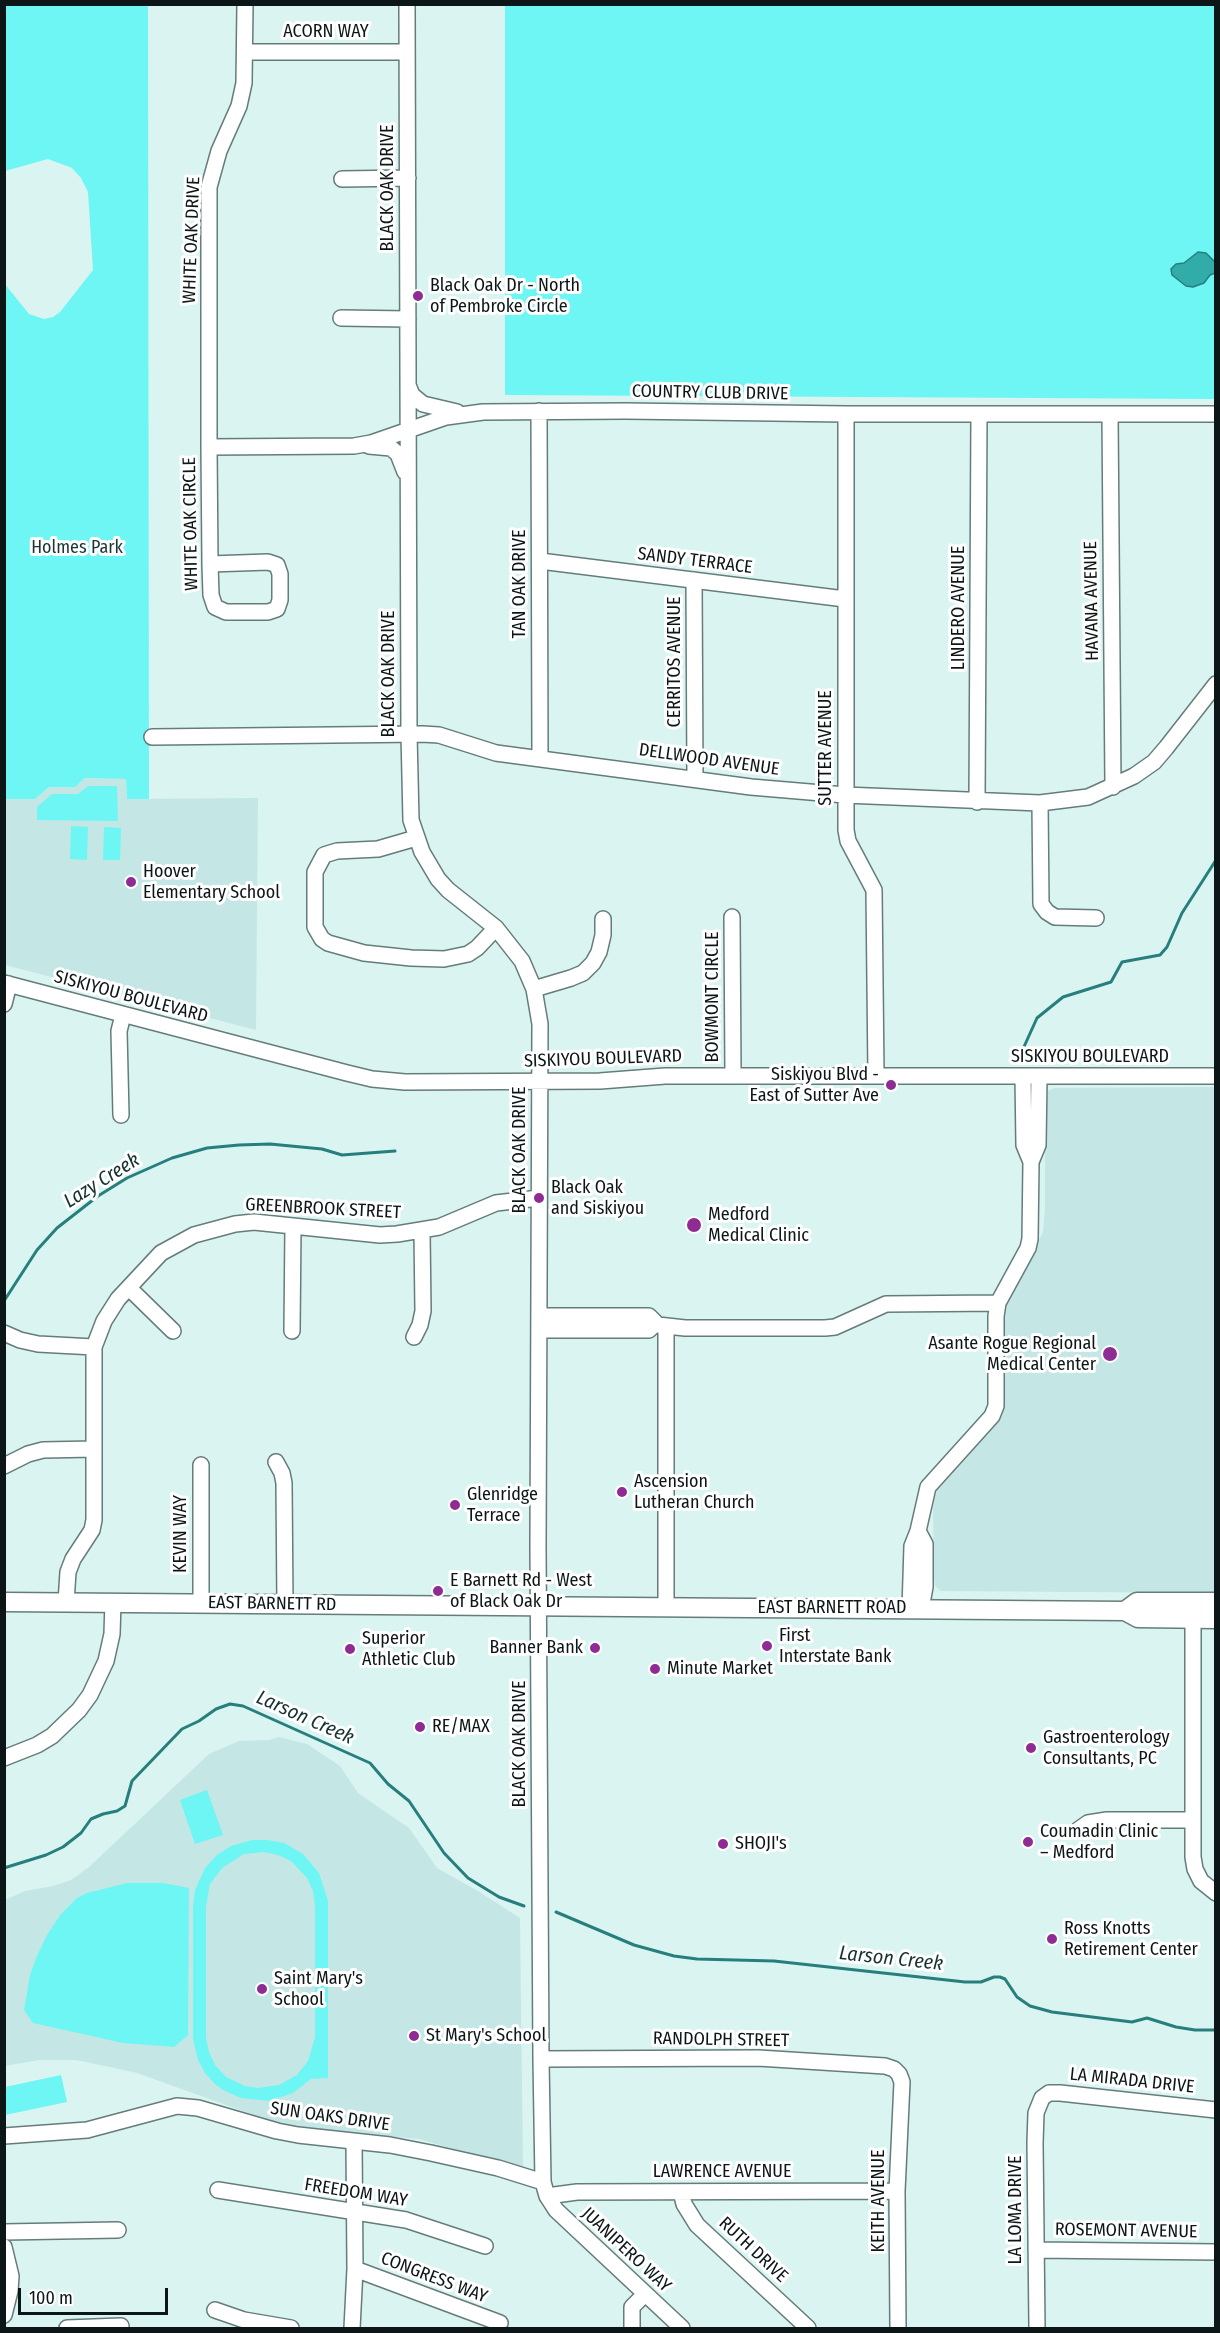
<!DOCTYPE html>
<html>
<head>
<meta charset="utf-8">
<style>
	body { margin:0 }
	#map { position:relative; width:1220px; height:2333px; overflow:hidden; background:#daf4f2; font-family:"Fira Sans Condensed",sans-serif }
	canvas { display:block }
	.frame { position:absolute; inset:0; border:6px solid #0d1616; pointer-events:none }
	.scale { position:absolute; left:18px; top:2288px; width:150px; height:27px; box-sizing:border-box; border:3px solid #0d1616; border-top:0; padding-left:8px; font-size:18px; line-height:21px; white-space:nowrap; color:#0d1616; -webkit-text-stroke:4px #fff; paint-order:stroke }
</style>
</head>
<body>
<div id="map">
<canvas width="1220" height="2333"></canvas>
<div class="frame"></div>
<div class="scale">100 m</div>
</div>
<script>
const g = document.querySelector('canvas').getContext('2d');
g.lineJoin = 'round';
function paint(path, color) { g.fillStyle = color; g.fill(path, 'evenodd'); }
const poly = rows => new Path2D(rows.map(r => 'M' + r).join(''));
function trace(path, color, width, dash) { g.strokeStyle = color; g.lineWidth = width; g.lineCap = dash ? 'butt' : 'round'; g.setLineDash(dash || []); g.stroke(path); }
function write(font, color, halo, rows, align = 'center') {
  g.font = font + ' "Fira Sans Condensed",sans-serif'; g.lineWidth = 6; g.setLineDash([]); g.textBaseline = 'middle'; g.strokeStyle = halo; g.fillStyle = color; for (const [text, x, y, turn = 0] of rows) {
    g.save(); g.translate(x, y); g.rotate((+turn || 0) * Math.PI / 180); g.textAlign = isNaN(turn) ? turn : align; if (halo) g.strokeText(text, 0, 0); g.fillText(text, 0, 0); g.restore();
  }
}
const built = poly([
	[85,778,126,779,127,799,258,798,256,1030,5,965,4,799,35,799,49,787,75,787],
	[1215,1087,1215,1593,941,1591,935,1586,934,1579,933,1506,938,1485,998,1419,1005,1398,1003,1311,1005,1299,1019,1278,1043,1232,1045,1208,1045,1092,1054,1088],
	[279,1737,307,1744,340,1766,358,1793,409,1828,437,1868,478,1891,520,1918,523,2169,419,2139,287,2127,137,2073,105,2066,76,2060,39,2060,5,2066,5,1900,25,1891,53,1886,71,1880,89,1867,209,1754,239,1741,269,1740]
]);
const green = poly([
	[5,5,148,5,149,799,127,799,126,779,85,778,75,787,49,787,35,799,5,799,4,283,29,314,44,319,53,317,60,312,93,270,88,192,81,178,72,168,48,159,5,171],
	[505,5,1215,5,1215,399,505,395],
	[88,786,117,786,118,821,37,820,37,807,52,794,78,794],
	[71,826,88,827,87,860,70,859],
	[104,827,121,828,120,860,103,860],
	[207,1790,223,1835,195,1844,180,1800],
	[252,1840,267,1840,284,1843,303,1854,319,1873,328,1901,328,2078,311,2079,293,2093,269,2101,241,2098,223,2090,215,2084,205,2073,198,2060,193,2039,193,1907,195,1890,205,1868,217,1855,231,1846],
	[264,1852,278,1855,291,1861,307,1878,313,1891,315,1907,315,2037,308,2061,297,2075,279,2085,258,2088,245,2086,226,2077,215,2065,209,2052,206,2038,206,1907,210,1884,222,1868,244,1854],
	[127,1883,163,1883,189,1888,188,2035,174,2047,123,2043,33,2023,24,2010,30,1975,37,1956,47,1935,61,1914,77,1898,87,1893],
	[61,2075,67,2102,5,2115,5,2087]
]);
const water = poly([
	[1198,252,1206,253,1215,262,1215,273,1210,275,1204,283,1193,287,1186,286,1172,275,1171,269,1176,264,1184,263,1198,252]
]);
const stream = poly([
	[1018,1060,1037,1018,1063,997,1111,982,1122,962,1160,955,1167,947,1182,913,1216,860],
	[4,1301,37,1250,57,1228,98,1196,127,1178,172,1158,207,1148,239,1145,270,1144,322,1149,342,1155,395,1151],
	[4,1868,46,1855,63,1847,81,1833,91,1819,103,1814,117,1811,125,1806,132,1781,182,1729,199,1721,216,1709,230,1704,243,1706,370,1763,388,1784,409,1801,444,1853,468,1878,499,1897,524,1906],
	[556,1912,634,1945,674,1956,697,1959,774,1961,965,1982,981,1982,994,1977,1000,1977,1005,1979,1017,1997,1030,2006,1052,2012,1132,2022,1147,2018,1176,2027,1195,2030,1216,2030]
]);
const minor = poly([
	[407,4,409,734,411,820,422,852,438,879,448,890,496,928,522,961,534,989,540,1024,538,1546,541,2059,543,2182,547,2196,556,2210,682,2328],
	[245,52,407,52],
	[342,179,408,178],
	[341,318,408,319],
	[408,385,412,395,423,404,457,412],
	[539,411,540,757],
	[846,414,846,830,848,841,874,890,876,1076],
	[1110,414,1113,787],
	[369,446,391,448,398,454,405,472],
	[209,447,354,446,371,443,446,417,483,412,626,411,846,414,1216,414],
	[540,561,845,599],
	[210,564,268,562,277,565,280,574,280,600,277,609,268,612,226,612,215,607,211,595,210,564,209,447,209,187,219,151,239,106,244,83,245,4],
	[694,580,695,778],
	[152,737,422,734,439,735,496,753,751,787,845,795,1040,803,1088,797,1134,776,1154,762,1166,748,1216,684],
	[977,802,979,414],
	[1040,803,1041,904,1047,912,1055,917,1096,918],
	[416,838,378,849,337,851,324,855,315,872,315,927,322,939,328,943,364,953,411,958,444,959,468,954,477,948,496,928],
	[732,917,733,1076],
	[4,983,347,1073,372,1079,405,1082,600,1081,665,1076,1216,1076],
	[534,989,571,978,583,973,593,963,599,952,603,935,603,919],
	[4,1004,9,984],
	[1023,1077,1024,1145,1031,1162],
	[121,1115,119,1031,123,1015],
	[129,1288,173,1331],
	[539,1316,649,1316,658,1325,685,1328,825,1328,835,1327,886,1304,998,1303],
	[539,1330,649,1330,655,1324],
	[292,1331,293,1226],
	[4,1333,20,1340,38,1344,94,1347],
	[414,1337,420,1325,423,1311,422,1232],
	[276,1462,282,1473,284,1483,285,1605],
	[201,1465,201,1603],
	[4,1466,28,1454,43,1450,94,1449],
	[918,1531,925,1544,925,1587,921,1609],
	[66,1602,68,1572,73,1559,92,1530,94,1520,94,1347,104,1321,118,1299,161,1253,194,1235,235,1224,254,1222,380,1235,397,1234,439,1227,496,1203,539,1198],
	[666,1607,666,1326],
	[910,1609,912,1546,918,1531,928,1487,992,1416,996,1406,996,1316,998,1303,1028,1248,1030,1239,1031,1162,1038,1145,1039,1077],
	[1193,1619,1193,1857,1195,1869,1201,1881,1216,1893],
	[4,1758,37,1745,52,1736,79,1710,90,1695,106,1661,112,1634,113,1602],
	[1078,1830,1088,1823,1107,1820,1193,1820],
	[541,2059,758,2058,885,2066,894,2069,899,2074,902,2082,897,2191,898,2328],
	[4,2136,87,2130,177,2106,198,2108,277,2131,298,2135,390,2145,431,2153,498,2168,543,2182],
	[218,2190,406,2220,485,2246],
	[681,2192,684,2204,697,2225,808,2328],
	[547,2196,577,2192,897,2191],
	[4,2232,118,2230],
	[4,2247,11,2276,10,2291,4,2315],
	[1036,2250,1216,2252],
	[355,2269,500,2323],
	[215,2310,244,2320,291,2328],
	[67,2328,121,2326],
	[352,2328,355,2269,354,2141],
	[632,2328,632,2307,644,2295],
	[1037,2328,1035,2143,1036,2113,1042,2098,1049,2093,1060,2093,1216,2110]
]);
const major = poly([
	[4,1602,1125,1611,1138,1618,1216,1619],
	[1125,1611,1137,1602,1216,1602]
]);
const markers = [
	[418,296,6,"#8f2c93"],
	[131,882,6,"#8f2c93"],
	[891,1085,6,"#8f2c93"],
	[539,1198,6,"#8f2c93"],
	[694,1225,8,"#8f2c93"],
	[1110,1354,8,"#8f2c93"],
	[622,1492,6,"#8f2c93"],
	[455,1505,6,"#8f2c93"],
	[438,1591,6,"#8f2c93"],
	[767,1646,6,"#8f2c93"],
	[595,1648,6,"#8f2c93"],
	[350,1649,6,"#8f2c93"],
	[655,1669,6,"#8f2c93"],
	[420,1727,6,"#8f2c93"],
	[1031,1748,6,"#8f2c93"],
	[1028,1842,6,"#8f2c93"],
	[723,1844,6,"#8f2c93"],
	[1052,1939,6,"#8f2c93"],
	[262,1989,6,"#8f2c93"],
	[414,2036,6,"#8f2c93"]
];
const streetNames = [
	["ACORN WAY",326,32],
	["BLACK OAK DRIVE",388,188,-90],
	["WHITE OAK DRIVE",192,240,-88],
	["COUNTRY CLUB DRIVE",710,393,1],
	["WHITE OAK CIRCLE",191,524,-91],
	["SANDY TERRACE",695,561,7],
	["TAN OAK DRIVE",520,584,-90],
	["HAVANA AVENUE",1092,601,-91],
	["LINDERO AVENUE",959,608,-90],
	["CERRITOS AVENUE",675,662,-90],
	["BLACK OAK DRIVE",389,674,-90],
	["SUTTER AVENUE",826,748,-90],
	["DELLWOOD AVENUE",709,760,8],
	["SISKIYOU BOULEVARD",131,997,15],
	["BOWMONT CIRCLE",713,997,-90],
	["SISKIYOU BOULEVARD",1090,1057],
	["SISKIYOU BOULEVARD",603,1059,-2],
	["BLACK OAK DRIVE",520,1150,-90],
	["GREENBROOK STREET",323,1209,3],
	["KEVIN WAY",181,1534,-90],
	["EAST BARNETT RD",272,1604,1],
	["EAST BARNETT ROAD",832,1608],
	["BLACK OAK DRIVE",520,1744,-90],
	["RANDOLPH STREET",721,2040,1],
	["LA MIRADA DRIVE",1132,2081,6],
	["SUN OAKS DRIVE",330,2117,8],
	["LAWRENCE AVENUE",722,2172],
	["FREEDOM WAY",356,2193,9],
	["KEITH AVENUE",879,2201,-90],
	["LA LOMA DRIVE",1016,2210,-90],
	["ROSEMONT AVENUE",1126,2231,1],
	["JUANIPERO WAY",626,2250,43],
	["RUTH DRIVE",753,2250,43],
	["CONGRESS WAY",434,2278,21]
];
const poiNames = [
	["Black Oak Dr - North",430,286],
	["of Pembroke Circle",430,307],
	["Hoover",143,872],
	["Elementary School",143,893],
	["Siskiyou Blvd -",879,1075,"right"],
	["East of Sutter Ave",879,1096,"right"],
	["Black Oak",551,1188],
	["and Siskiyou",551,1209],
	["Medford",708,1215],
	["Medical Clinic",708,1236],
	["Asante Rogue Regional",1096,1344,"right"],
	["Medical Center",1096,1365,"right"],
	["Ascension",634,1482],
	["Lutheran Church",634,1503],
	["Glenridge",467,1495],
	["Terrace",467,1516],
	["E Barnett Rd - West",450,1581],
	["of Black Oak Dr",450,1602],
	["First",779,1636],
	["Interstate Bank",779,1657],
	["Superior",362,1639],
	["Athletic Club",362,1660],
	["Banner Bank",583,1648,"right"],
	["Minute Market",667,1669],
	["RE/MAX",432,1727],
	["Gastroenterology",1043,1738],
	["Consultants, PC",1043,1759],
	["Coumadin Clinic",1040,1832],
	["– Medford",1040,1853],
	["SHOJI's",735,1844],
	["Ross Knotts",1064,1929],
	["Retirement Center",1064,1950],
	["Saint Mary's",274,1979],
	["School",274,2000],
	["St Mary's School",426,2036]
];
const parkNames = [
	["Holmes Park",77,548]
];
const waterNames = [
	["Lazy Creek",102,1181,-32],
	["Larson Creek",305,1718,24],
	["Larson Creek",891,1959,6]
];
paint(built, '#c4e7e5');
paint(green, '#6df6f3');
paint(water, '#32aca9');
trace(water, '#277f7d', 1.5);
trace(stream, '#277f7d', 3);
trace(minor, '#657c7b', 18);
trace(major, '#657c7b', 21);
trace(minor, '#fff', 15);
trace(major, '#fff', 18);
for (const [x, y, r, color] of markers) { const dot = new Path2D(); dot.arc(x, y, r, 0, 2 * Math.PI); g.fillStyle = color; g.fill(dot); trace(dot, '#fff', 2); }
write('18px', '#0d1616', '#fff', streetNames);
write('18px', '#0d1616', '#fff', poiNames, 'left');
write('18px', '#1c3635', '#fff', parkNames);
write('italic 20px', '#183231', '#fff', waterNames);
</script>
</body>
</html>
